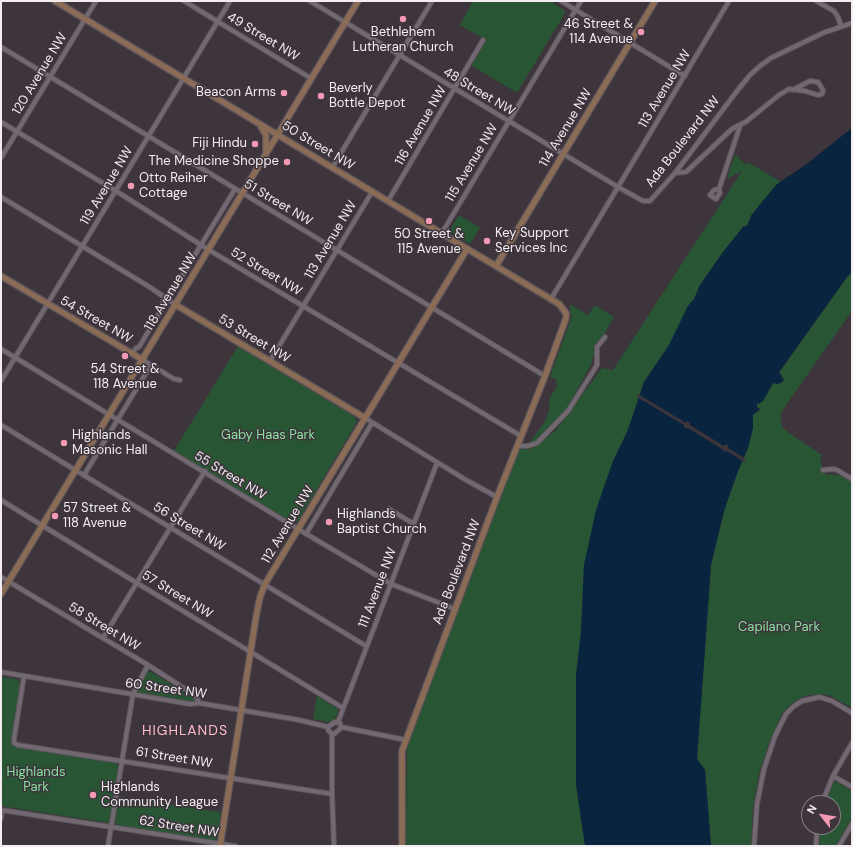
<!DOCTYPE html>
<html>
<head>
<meta charset="utf-8">
<style>
	body { margin:0 }
	#map { position:relative; width:853px; height:847px; overflow:hidden; background:#3d343c; font-family:"DM Sans",sans-serif }
	canvas { display:block }
	.frame { position:absolute; inset:0; border:2px solid #f3edf2; pointer-events:none }
	.north { position:absolute; left:801px; top:795px; width:40px; height:40px; box-sizing:border-box; background:#3d343c; border:1px solid #867e85; border-radius:50%; rotate:301deg; font-size:11px; font-weight:700; line-height:16px; text-align:center; color:#f3edf2 }
	.north::after { content:''; display:block; margin:auto; width:14px; height:18px; background:#f19ab2; clip-path:polygon(50% 0,100% 100%,50% 72%,0 100%) }
</style>
</head>
<body>
<div id="map">
<canvas width="853" height="847"></canvas>
<div class="frame"></div>
<div class="north">N</div>
</div>
<script>
const g = document.querySelector('canvas').getContext('2d');
g.lineJoin = 'round';
function paint(path, color) { g.fillStyle = color; g.fill(path, 'evenodd'); }
const poly = rows => new Path2D(rows.map(r => 'M' + r).join(''));
function trace(path, color, width, dash) { g.strokeStyle = color; g.lineWidth = width; g.lineCap = dash ? 'butt' : 'round'; g.setLineDash(dash || []); g.stroke(path); }
function write(font, color, halo, rows, align = 'center') {
  g.font = font + ' "DM Sans",sans-serif'; g.lineWidth = 3; g.setLineDash([]); g.textBaseline = 'middle'; g.strokeStyle = halo; g.fillStyle = color; for (const [text, x, y, turn = 0] of rows) {
    g.save(); g.translate(x, y); g.rotate((+turn || 0) * Math.PI / 180); g.textAlign = isNaN(turn) ? turn : align; if (halo) g.strokeText(text, 0, 0); g.fillText(text, 0, 0); g.restore();
  }
}
const green = poly([
	[473,1,550,1,564,10,565,13,517,93,471,65,486,40,460,25],
	[735,154,746,165,748,162,781,182,762,202,751,215,747,226,743,227,723,252,700,285,694,299,688,306,669,345,644,382,584,565,581,631,576,676,576,784,585,846,406,846,407,749,448,637,458,612,501,496,520,448,530,449,538,445,556,430,602,368,613,370,742,171,727,179],
	[459,215,480,228,470,244,449,231],
	[852,272,852,311,786,405,781,413,781,423,783,428,789,433,822,455,820,460,823,470,827,476,829,474,842,476,852,482,852,708,829,695,817,694,804,696,794,702,783,712,768,746,759,774,753,807,751,846,711,846,705,770,697,759,711,565,724,511,738,471,748,448,753,428,753,415,760,410,757,407,757,403,767,394,773,383,784,380,779,373,847,277],
	[570,305,572,305,588,315,595,305,614,317,605,333,597,342,591,365,567,408,558,420,537,440,531,444,530,442,546,420,549,410,549,407,550,398,557,385,556,379,550,377,572,316,570,313],
	[238,346,355,417,357,422,298,521,292,523,174,451],
	[148,670,193,698,195,700,193,702,138,694,136,691],
	[1,677,17,679,20,683,11,743,14,746,115,763,119,766,109,823,1,806],
	[317,696,337,708,338,711,337,715,334,720,328,722,313,719],
	[834,782,837,782,852,791,852,818,835,846,819,846,820,827,833,827,833,803,825,803,833,783],
	[119,797,221,812,218,837,214,841,118,825,115,822]
]);
const water = poly([
	[852,128,852,272,847,277,779,372,784,380,781,383,777,384,773,383,763,401,759,404,757,403,757,407,760,409,753,415,753,428,748,448,738,471,724,511,711,565,697,759,705,770,711,846,585,846,576,784,576,676,581,631,584,565,596,510,613,461,627,432,644,382,669,345,688,306,694,299,700,285,723,252,743,227,747,226,751,216,762,202,777,184,804,166]
]);
const pier = poly([
	[638,394,686,423,687,421,690,423,690,425,724,446,726,444,729,447,728,448,746,459,744,462,727,451,726,452,722,450,722,449,688,428,687,429,684,427,684,425,637,397]
]);
const street = poly([
	[184,1,312,79],
	[310,1,618,187,729,1],
	[561,1,685,76],
	[816,1,834,11,838,17,841,26],
	[1,47,545,376],
	[1,122,116,191,209,250,521,436],
	[1,158,96,1],
	[332,168,432,1],
	[675,173,686,172,732,129,747,121,779,95,789,89,805,91,818,95,822,94,823,90,818,82,810,81,793,90],
	[719,189,714,190,710,195,716,199,720,193,719,189,740,126],
	[1,197,148,286,176,305],
	[388,201,483,40],
	[442,233,581,1],
	[168,299,235,189],
	[551,299,618,187,643,201,650,201,675,173,737,91,750,75,760,66,771,58,823,33,852,23],
	[1,349,298,529,391,584,455,609],
	[132,354,136,348,139,347,163,307,163,301,166,298],
	[143,360,174,379,180,380],
	[270,361,372,192],
	[1,381,230,1],
	[365,418,466,480,497,497],
	[1,425,366,646],
	[518,446,528,446,537,443,568,411,597,365,597,347,605,337],
	[823,470,833,469,837,470,852,479],
	[84,475,151,365],
	[1,500,43,526,343,708],
	[389,509,414,524],
	[306,534,372,423],
	[1,577,148,665,196,696,199,703],
	[103,638,205,471],
	[1,672,190,704,199,703,299,720,328,727],
	[24,676,14,739,14,743,18,745,332,794],
	[335,722,340,723,341,728,334,734,331,733,328,730,328,727,335,722],
	[338,722,437,463],
	[341,727,406,740],
	[332,734,332,794,334,846],
	[833,776,852,787],
	[822,803,833,776,852,743],
	[1,810,235,846],
	[1,819,2,810],
	[108,846,133,694,148,665],
	[754,846,757,804,764,769,775,736,786,714,794,706,802,701,819,697,832,701,852,713],
	[816,846,817,827],
	[839,846,852,824]
]);
const secondary = poly([
	[55,1,559,304,566,313,566,318,545,376,497,497,402,751,402,846],
	[261,127,266,135,266,154],
	[496,266,655,1],
	[1,276,143,360],
	[176,305,365,418],
	[1,594,358,1],
	[220,846,256,617,260,597,265,584,467,249]
]);
const markers = [
	[403,19,4,"#f19ab2"],
	[641,32,4,"#f19ab2"],
	[284,93,4,"#f19ab2"],
	[321,96,4,"#f19ab2"],
	[255,144,4,"#f19ab2"],
	[287,162,4,"#f19ab2"],
	[131,186,4,"#f19ab2"],
	[429,221,4,"#f19ab2"],
	[487,241,4,"#f19ab2"],
	[125,356,4,"#f19ab2"],
	[64,443,4,"#f19ab2"],
	[55,516,4,"#f19ab2"],
	[329,522,4,"#f19ab2"],
	[93,795,4,"#f19ab2"]
];
const poiNames = [
	["46 Street &",633,25,"right"],
	["114 Avenue",633,40,"right"],
	["Bethlehem",403,33,"center"],
	["Lutheran Church",403,48,"center"],
	["Beverly",329,89],
	["Bottle Depot",329,104],
	["Beacon Arms",276,93,"right"],
	["Fiji Hindu",247,144,"right"],
	["The Medicine Shoppe",279,162,"right"],
	["Otto Reiher",139,179],
	["Cottage",139,194],
	["Key Support",495,234],
	["Services Inc",495,249],
	["50 Street &",429,235,"center"],
	["115 Avenue",429,250,"center"],
	["54 Street &",125,370,"center"],
	["118 Avenue",125,385,"center"],
	["Highlands",72,436],
	["Masonic Hall",72,451],
	["57 Street &",63,509],
	["118 Avenue",63,524],
	["Highlands",337,515],
	["Baptist Church",337,530],
	["Highlands",101,788],
	["Community League",101,803]
];
const streetNames = [
	["49 Street NW",263,37,31],
	["120 Avenue NW",40,74,-59],
	["113 Avenue NW",665,89,-59],
	["48 Street NW",479,92,31],
	["116 Avenue NW",421,126,-60],
	["114 Avenue NW",566,128,-59],
	["Ada Boulevard NW",683,142,-52],
	["50 Street NW",318,146,31],
	["115 Avenue NW",472,163,-59],
	["119 Avenue NW",107,186,-59],
	["51 Street NW",278,203,31],
	["113 Avenue NW",331,240,-59],
	["52 Street NW",266,272,31],
	["118 Avenue NW",171,292,-59],
	["54 Street NW",96,320,30],
	["53 Street NW",254,339,31],
	["55 Street NW",230,476,31],
	["112 Avenue NW",288,525,-59],
	["56 Street NW",189,527,31],
	["Ada Boulevard NW",457,572,-69],
	["111 Avenue NW",378,588,-69],
	["57 Street NW",177,595,31],
	["58 Street NW",104,627,31],
	["60 Street NW",166,689,8],
	["61 Street NW",174,758,9],
	["62 Street NW",179,827,9]
];
const parkNames = [
	["Gaby Haas Park",268,436],
	["Capilano Park",779,628],
	["Highlands",36,773],
	["Park",36,788]
];
const neighbourhoodNames = [
	["HIGHLANDS",185,731]
];
paint(green, '#285533');
paint(water, '#08243e');
paint(pier, '#3d343c');
trace(street, '#5a5259', 6);
trace(secondary, '#5a5259', 8);
trace(street, '#726871', 4);
trace(secondary, '#8a6b56', 5.5);
for (const [x, y, r, color] of markers) { const dot = new Path2D(); dot.arc(x, y, r, 0, 2 * Math.PI); g.fillStyle = color; g.fill(dot); trace(dot, '#3d343c', 1.5); }
write('13px', '#f3edf2', '#3d343c', poiNames, 'left');
write('13px', '#f3edf2', '#3d343c', streetNames);
write('13px', '#8ae29e', '#3d343c', parkNames);
g.letterSpacing = '1px';
write('14px', '#febbcc', '#3d343c', neighbourhoodNames);
g.letterSpacing = '0px';
</script>
</body>
</html>
